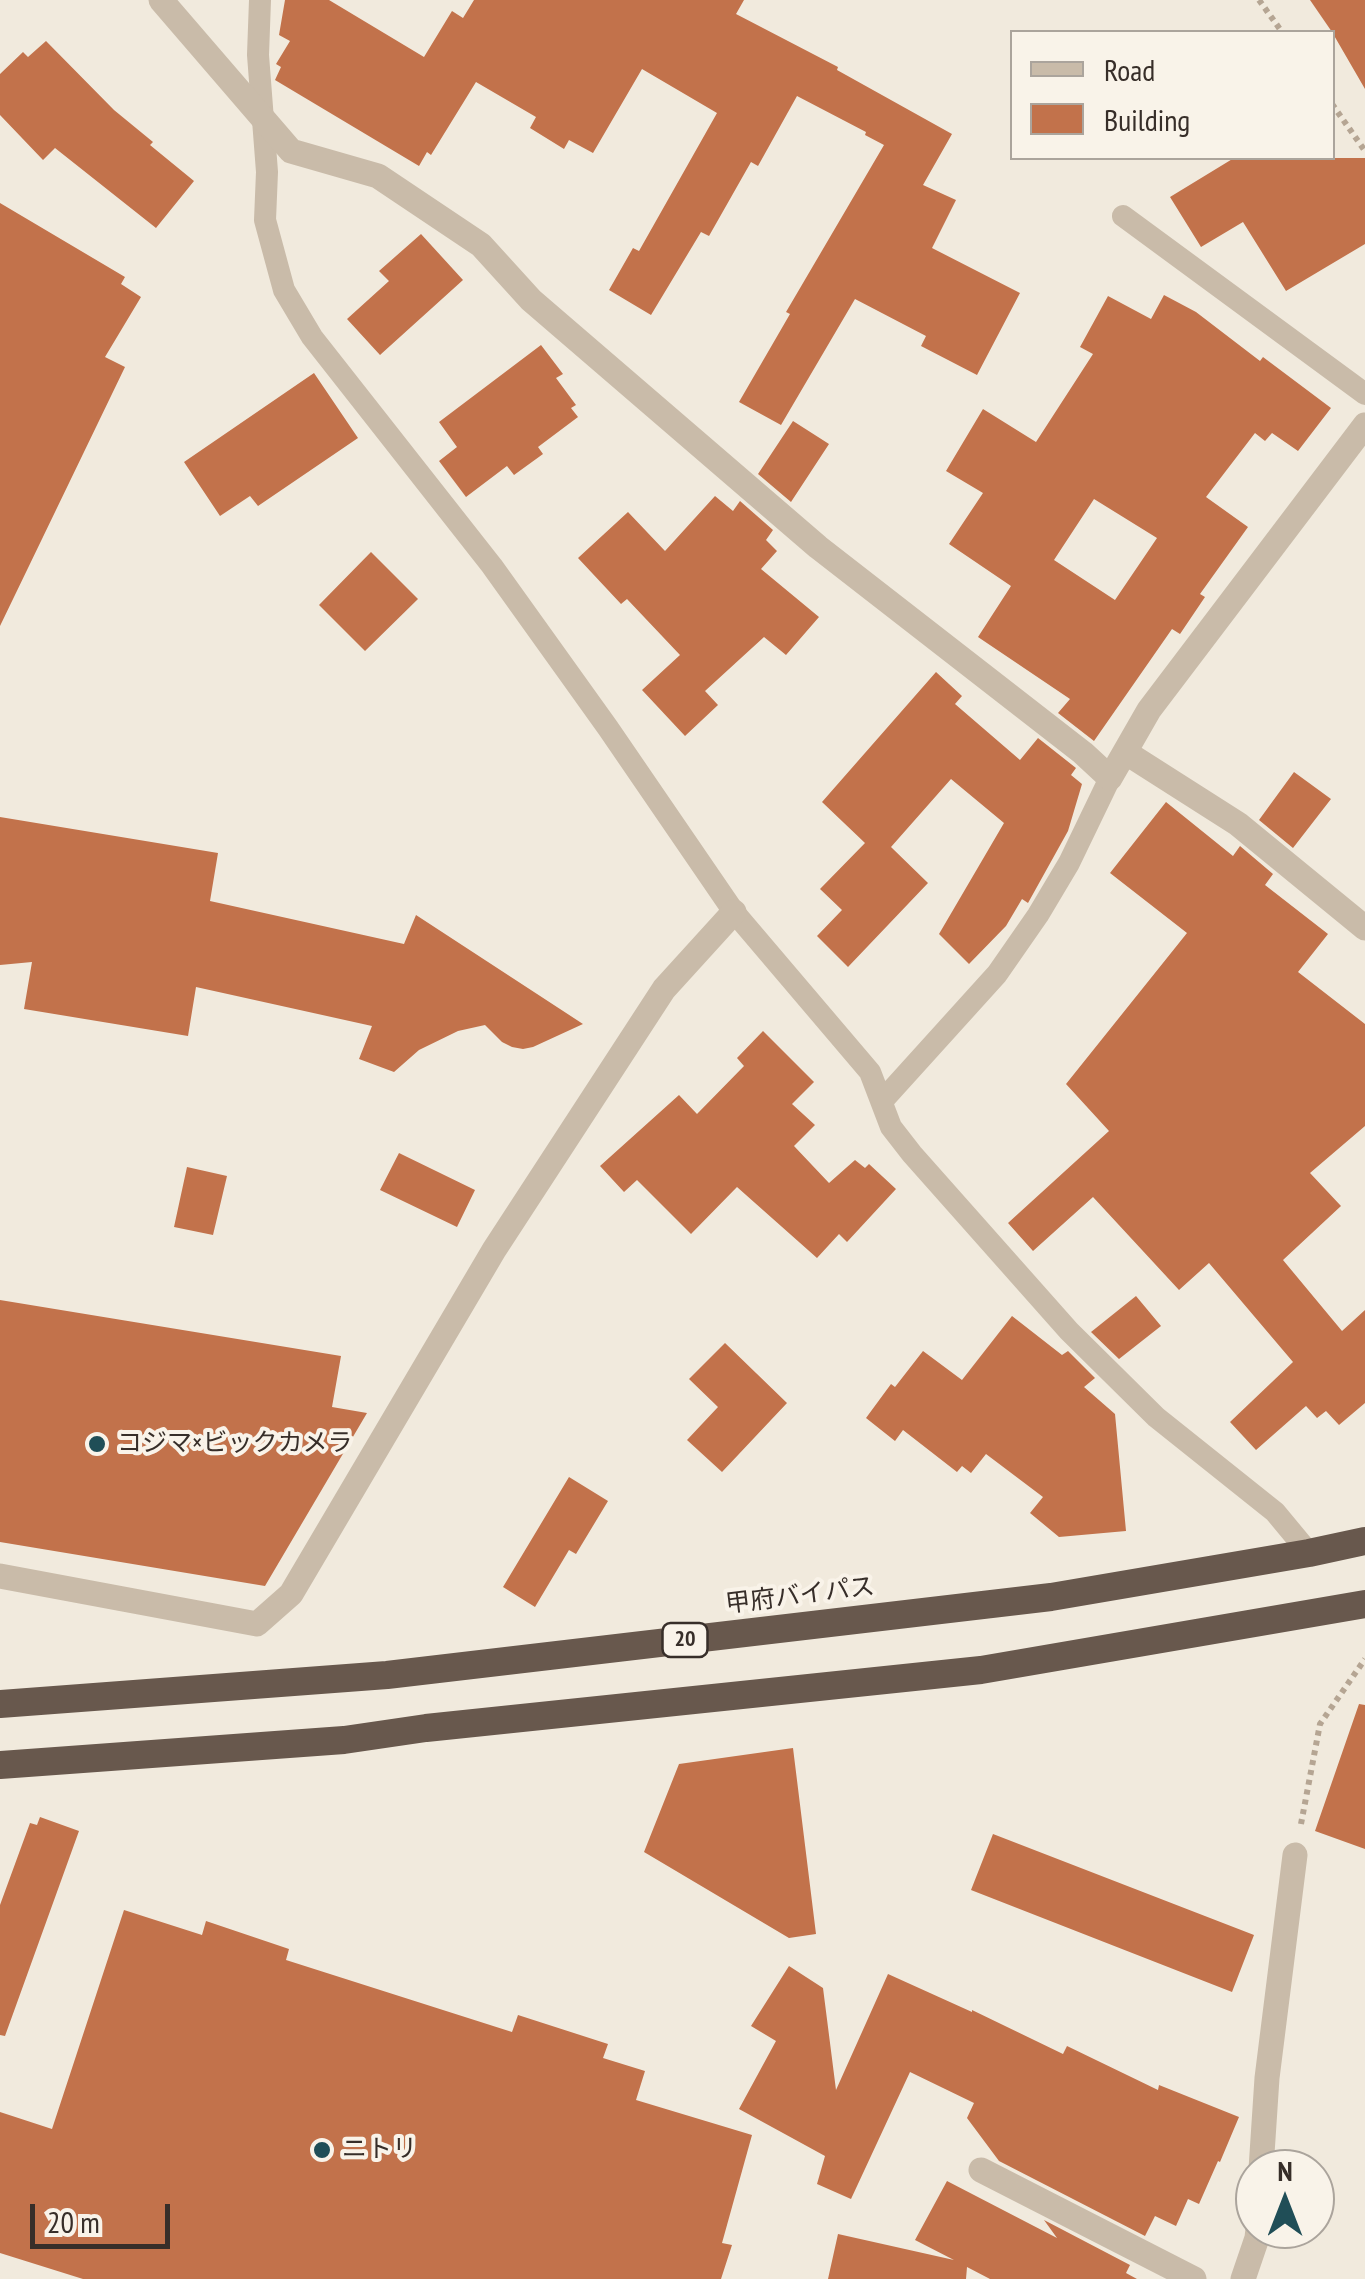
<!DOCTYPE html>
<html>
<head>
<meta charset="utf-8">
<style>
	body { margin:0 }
	#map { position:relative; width:1365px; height:2279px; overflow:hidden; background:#f1eadd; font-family:"PT Sans Narrow",sans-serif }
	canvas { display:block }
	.legend { position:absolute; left:1010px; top:30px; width:325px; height:130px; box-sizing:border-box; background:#f9f3e9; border:2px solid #aba49c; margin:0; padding:12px 18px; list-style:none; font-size:30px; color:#372e29 }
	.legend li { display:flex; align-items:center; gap:20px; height:50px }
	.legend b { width:50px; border:2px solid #aba49c }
	.north { position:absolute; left:1235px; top:2149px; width:100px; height:100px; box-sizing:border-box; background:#f9f3e9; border:2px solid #aba49c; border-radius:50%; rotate:0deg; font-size:28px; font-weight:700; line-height:40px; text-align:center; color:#372e29 }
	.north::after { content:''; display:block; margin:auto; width:35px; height:45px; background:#204e57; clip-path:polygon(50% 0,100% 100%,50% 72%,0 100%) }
	.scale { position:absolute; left:30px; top:2204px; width:140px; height:45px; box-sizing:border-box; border:5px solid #372e29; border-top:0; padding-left:12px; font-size:30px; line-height:35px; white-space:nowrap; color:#372e29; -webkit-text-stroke:8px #f9f3e9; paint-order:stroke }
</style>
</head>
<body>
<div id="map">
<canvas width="1365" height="2279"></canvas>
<ul class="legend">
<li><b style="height:12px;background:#c9bba9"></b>Road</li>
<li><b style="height:28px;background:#c2724b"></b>Building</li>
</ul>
<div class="north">N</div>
<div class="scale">20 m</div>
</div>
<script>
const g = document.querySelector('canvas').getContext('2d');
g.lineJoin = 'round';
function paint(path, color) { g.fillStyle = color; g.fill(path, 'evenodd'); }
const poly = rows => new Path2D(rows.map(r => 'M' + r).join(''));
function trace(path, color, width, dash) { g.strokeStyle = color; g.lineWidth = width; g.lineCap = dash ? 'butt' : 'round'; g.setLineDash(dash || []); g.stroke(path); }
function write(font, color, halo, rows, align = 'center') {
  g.font = font + ' "PT Sans Narrow","Noto Sans JP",sans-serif'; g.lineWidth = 8; g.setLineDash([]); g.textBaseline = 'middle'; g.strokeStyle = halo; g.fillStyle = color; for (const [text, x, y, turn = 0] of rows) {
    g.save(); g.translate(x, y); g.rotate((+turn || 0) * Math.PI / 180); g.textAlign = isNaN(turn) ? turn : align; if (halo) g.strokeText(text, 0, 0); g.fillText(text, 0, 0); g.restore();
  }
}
const building = poly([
	[285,0,329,0,424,57,452,11,463,18,474,0,744,0,736,14,838,67,837,70,952,134,923,185,956,200,932,248,1020,293,977,375,921,346,926,336,855,299,781,425,739,402,790,314,786,312,884,145,865,135,866,132,797,96,758,166,751,162,709,236,701,232,651,315,609,290,633,248,639,251,717,113,642,69,593,153,569,140,564,149,530,128,536,117,476,82,431,155,427,152,419,166,275,80,281,67,276,64,290,41,279,35],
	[1310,0,1365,0,1365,89,1332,32],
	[46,41,114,110,153,142,150,145,194,181,156,228,55,148,43,160,0,115,0,74,23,52,28,57],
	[1234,158,1365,158,1365,244,1286,291,1243,222,1201,247,1170,197],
	[0,203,125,277,121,284,141,297,105,357,125,367,0,626],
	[421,234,463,280,380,355,347,319,389,281,379,271],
	[1164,295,1196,312,1260,361,1263,357,1331,408,1298,451,1272,433,1265,441,1255,433,1206,497,1248,527,1200,594,1205,597,1180,634,1172,629,1094,741,1058,713,1070,699,978,637,1011,586,949,544,983,493,946,471,983,409,1036,442,1093,354,1080,347,1108,296,1151,319],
	[1094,499,1157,538,1115,600,1054,560],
	[541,345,563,374,556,378,576,405,571,408,578,417,538,447,543,454,514,475,507,466,466,497,439,461,457,447,439,422],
	[314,373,358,438,258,506,250,496,220,516,184,462],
	[793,421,829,444,791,502,758,474],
	[715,496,733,511,740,501,773,530,766,540,777,551,761,569,819,617,786,655,764,637,705,691,718,705,685,736,642,690,680,655,627,599,621,604,578,558,628,512,665,551],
	[371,552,418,599,365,651,319,605],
	[936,672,962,696,955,704,1020,760,1038,738,1076,768,1071,775,1082,784,1068,831,1028,903,1022,899,1006,926,969,964,939,934,1004,823,951,779,891,847,928,883,848,967,817,936,842,910,820,889,865,843,822,802],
	[1294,772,1331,799,1293,848,1259,820],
	[1166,802,1233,856,1240,846,1273,874,1265,885,1328,934,1298,972,1365,1024,1365,1126,1310,1173,1341,1206,1283,1260,1342,1331,1365,1310,1365,1403,1339,1425,1326,1411,1317,1418,1306,1406,1256,1450,1230,1422,1293,1362,1209,1263,1179,1290,1093,1197,1033,1251,1008,1223,1109,1131,1066,1084,1187,933,1110,873],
	[0,817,218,853,210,901,404,944,416,915,583,1024,533,1047,523,1049,512,1047,502,1042,485,1025,458,1031,419,1050,394,1072,359,1059,372,1026,196,987,188,1036,24,1009,32,962,0,965],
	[763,1031,814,1082,792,1104,815,1125,794,1146,829,1183,855,1160,865,1168,869,1164,896,1189,847,1242,839,1234,817,1258,737,1187,691,1234,637,1180,624,1192,600,1166,679,1095,697,1114,744,1066,737,1058],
	[399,1153,475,1190,457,1227,380,1190],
	[187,1167,227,1176,213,1235,174,1227],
	[1136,1296,1161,1326,1119,1359,1091,1332],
	[0,1300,341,1356,332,1407,367,1413,265,1586,0,1542],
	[1012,1316,1062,1355,1068,1351,1095,1378,1084,1387,1115,1414,1126,1531,1059,1537,1030,1513,1043,1497,986,1454,971,1473,962,1466,957,1472,903,1430,895,1441,866,1418,891,1384,895,1387,923,1351,962,1380],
	[725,1343,787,1403,722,1472,687,1440,718,1407,689,1379],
	[569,1477,608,1501,576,1554,569,1550,535,1607,503,1587],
	[1359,1704,1365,1705,1365,1849,1315,1831],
	[793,1748,816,1934,789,1938,644,1852,679,1764],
	[40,1817,79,1831,5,2036,0,2035,0,1905,30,1823,37,1825],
	[993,1834,1254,1935,1232,1992,971,1890],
	[124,1910,202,1935,206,1921,289,1949,286,1960,512,2032,518,2015,608,2044,603,2058,645,2071,636,2100,752,2135,722,2243,732,2245,721,2279,83,2279,0,2253,0,2112,52,2129],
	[789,1966,823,1988,836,2090,888,1974,972,2012,972,2010,1063,2054,1067,2046,1158,2090,1159,2085,1239,2117,1220,2162,1218,2161,1199,2204,1188,2199,1176,2226,1155,2216,1145,2236,999,2161,967,2118,974,2103,910,2072,851,2199,817,2184,825,2156,739,2109,776,2041,751,2026],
	[947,2181,1057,2238,1044,2220,1130,2265,1126,2273,1137,2279,990,2279,967,2267,966,2279,828,2279,838,2234,954,2260,915,2240]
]);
const path = poly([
	[1259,0,1282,32],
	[1332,104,1365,151],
	[1301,1824,1320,1724,1365,1659]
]);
const service = poly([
	[260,0,258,55,267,172,265,220,284,290,312,337,492,566,608,728,734,912,870,1072,891,1127,912,1154,1069,1331,1156,1417,1275,1512,1309,1553],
	[1123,216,1365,394],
	[883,1100,997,974,1038,915,1069,863,1110,778]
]);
const minor = poly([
	[161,0,291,151,378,176,481,245,531,300,818,547,1083,753,1110,778,1149,710,1365,425],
	[1125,752,1238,824,1365,928],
	[0,1576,257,1624,291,1594,494,1250,664,989,734,912],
	[1261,2169,1267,2078,1295,1855],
	[981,2170,1194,2279],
	[1243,2279,1257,2238,1258,2229]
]);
const trunk = poly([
	[0,1704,387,1675,1051,1597,1309,1553,1365,1541],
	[0,1765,344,1740,426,1728,981,1670,1365,1604]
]);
const markers = [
	[97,1444,10,"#204e57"],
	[322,2150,10,"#204e57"]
];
const shields = [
	[685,1640,45]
];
const shieldNames = [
	["20",685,1640]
];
const poiNames = [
	["コジマ×ビックカメラ",117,1444],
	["ニトリ",342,2150]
];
const streetNames = [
	["甲府バイパス",800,1596,-7]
];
paint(building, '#c2724b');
trace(path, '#b5a593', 6, [5, 5]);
trace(service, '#c9bba9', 22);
trace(minor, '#c9bba9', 25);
trace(trunk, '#68584d', 28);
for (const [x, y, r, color] of markers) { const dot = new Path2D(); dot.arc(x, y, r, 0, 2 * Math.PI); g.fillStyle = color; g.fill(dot); trace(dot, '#f9f3e9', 4); }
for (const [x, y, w] of shields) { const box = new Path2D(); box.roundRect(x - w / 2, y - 17, w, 34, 8); g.fillStyle = '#f9f3e9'; g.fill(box); trace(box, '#372e29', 2.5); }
write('bold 22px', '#372e29', null, shieldNames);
write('25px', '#372e29', '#f9f3e9', poiNames, 'left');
write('25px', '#372e29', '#f9f3e9', streetNames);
</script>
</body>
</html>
